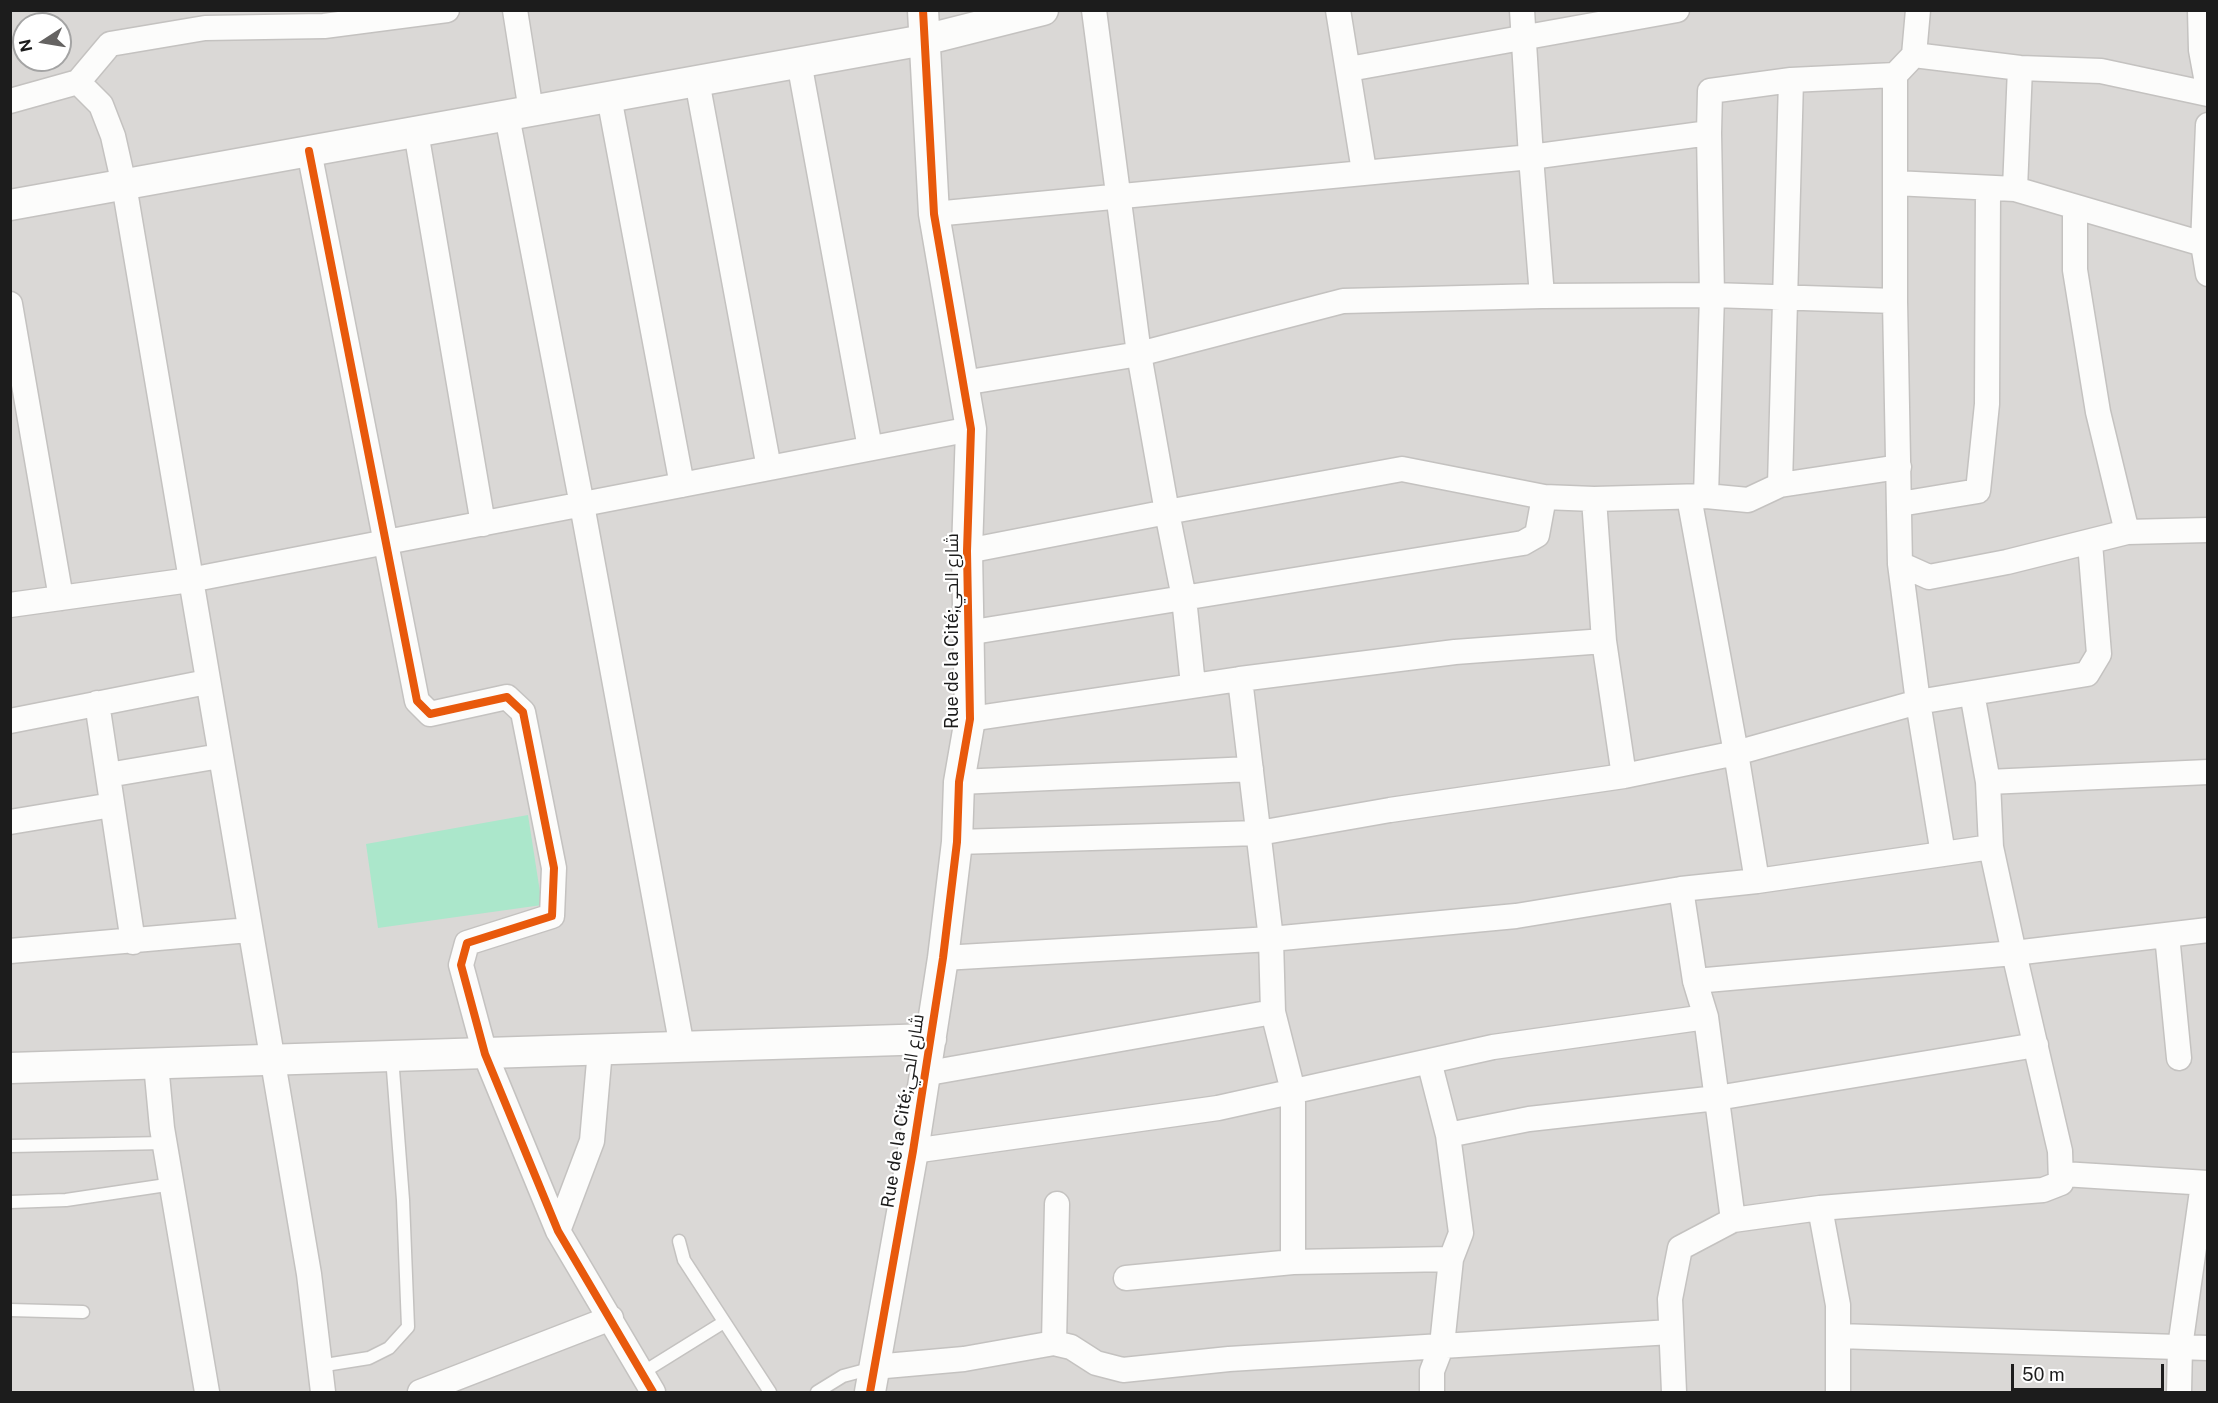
<!DOCTYPE html>
<html>
<head>
<meta charset="utf-8">
<style>
	body { margin:0 }
	#map { position:relative; width:2218px; height:1403px; overflow:hidden; background:#ece8e4; font-family:"Public Sans",sans-serif }
	canvas { display:block }
	.frame { position:absolute; inset:0; border:12px solid #1c1c1c; pointer-events:none }
	.north { position:absolute; left:12px; top:12px; width:60px; height:60px; box-sizing:border-box; background:#fff; border:2px solid #a4a4a4; border-radius:50%; rotate:258deg; font-size:16px; font-weight:700; line-height:24px; text-align:center; color:#1c1c1c }
	.north::after { content:''; display:block; margin:auto; width:21px; height:27px; background:#656362; clip-path:polygon(50% 0,100% 100%,50% 72%,0 100%) }
	.scale { position:absolute; left:2011px; top:1364px; width:153px; height:27px; box-sizing:border-box; border:3px solid #1c1c1c; border-top:0; padding-left:8px; font-size:18px; line-height:21px; white-space:nowrap; color:#1c1c1c; -webkit-text-stroke:4px #fff; paint-order:stroke }
</style>
</head>
<body>
<div id="map">
<canvas width="2218" height="1403"></canvas>
<div class="frame"></div>
<div class="north">N</div>
<div class="scale">50 m</div>
</div>
<script>
const g = document.querySelector('canvas').getContext('2d');
g.lineJoin = 'round';
function paint(path, color) { g.fillStyle = color; g.fill(path, 'evenodd'); }
const poly = rows => new Path2D(rows.map(r => 'M' + r).join(''));
function trace(path, color, width, dash) { g.strokeStyle = color; g.lineWidth = width; g.lineCap = dash ? 'butt' : 'round'; g.setLineDash(dash || []); g.stroke(path); }
function write(font, color, halo, rows, align = 'center') {
  g.font = font + ' "Public Sans",Cairo,sans-serif'; g.lineWidth = 4.5; g.setLineDash([]); g.textBaseline = 'middle'; g.strokeStyle = halo; g.fillStyle = color; for (const [text, x, y, turn = 0] of rows) {
    g.save(); g.translate(x, y); g.rotate((+turn || 0) * Math.PI / 180); g.textAlign = isNaN(turn) ? turn : align; if (halo) g.strokeText(text, 0, 0); g.fillText(text, 0, 0); g.restore();
  }
}
const residential = poly([
	[11,11,2207,11,2207,1392,11,1392],
	[24,24,60,24,60,60,24,60]
]);
const pitch = poly([
	[528,815,542,905,378,928,366,844]
]);
const service = poly([
	[10,1146,165,1143],
	[10,1202,66,1200,173,1184],
	[679,1241,684,1260,770,1392],
	[10,1310,83,1312],
	[319,1366,369,1358,389,1348,408,1327,403,1200,392,1057],
	[642,1373,724,1322],
	[817,1392,843,1376,873,1368]
]);
const minor = poly([
	[515,10,531,111],
	[1094,10,1139,354,1167,512,1402,469,1544,497,1594,499],
	[1338,10,1364,171],
	[1918,10,1914,55,1895,75,1895,301,1900,564,1918,702,1972,693,1988,782,2208,772],
	[2200,10,2201,50,2208,88],
	[1914,55,2020,68,2101,71,2208,94],
	[799,62,870,448],
	[1349,69,1677,10],
	[1895,75,1791,80,1780,485,1899,467],
	[697,81,769,468],
	[78,82,101,105,113,136,124,185,309,1274,323,1392],
	[609,97,682,485],
	[10,101,78,82,110,44,205,28,324,26,447,10],
	[507,116,582,505,682,1047],
	[416,132,483,524],
	[1709,133,1712,295,1542,296,1531,157,1709,133],
	[1709,133,1710,91,1791,80],
	[309,151,417,701,430,714,507,697,523,712,554,868,552,916,467,943,461,965,485,1054,558,1231,653,1392],
	[1895,183,2015,189,2020,68],
	[2015,189,2203,244,2208,125],
	[2075,207,2075,270,2098,412,2127,532,2208,530],
	[934,214,1531,157,1522,10],
	[2203,244,2208,274],
	[10,304,61,598],
	[963,383,1139,354,1343,301,1542,296],
	[1706,496,1748,500,1780,485],
	[1900,504,1978,491,1987,404,1988,189],
	[967,551,1167,512,1184,598,1193,685],
	[1900,564,1929,577,2007,562,2127,532],
	[10,605,190,580,971,429],
	[967,633,1523,543,1537,535,1544,497],
	[1972,693,2087,674,2099,654,2090,543],
	[97,703,133,942],
	[970,719,1240,679],
	[10,721,207,682],
	[108,775,220,756],
	[1624,776,1604,641,1594,499,1706,496,1712,295,1895,301],
	[959,782,1251,769],
	[1988,782,1991,847,2014,953,2208,930],
	[10,822,112,805],
	[957,842,1259,833,1390,810,1624,776,1736,753,1689,497],
	[1943,854,1918,702,1736,753,1757,881,1681,889,1695,981,2014,953,2060,1151,2061,1183],
	[1757,881,1991,847],
	[2167,935,2179,1058],
	[10,951,249,930],
	[943,958,1271,939,1516,916,1681,889],
	[1695,981,1706,1017,1733,1220],
	[1273,1012,1271,939,1240,679,1455,652,1604,641],
	[1429,1061,1448,1135,1461,1233,1451,1259,1442,1345,1432,1371,1432,1392],
	[156,1064,162,1128,207,1392],
	[923,1074,1273,1012,1293,1091,1293,1262],
	[1448,1135,1529,1119,1717,1098,2036,1045],
	[913,1151,1218,1108,1493,1047,1706,1017],
	[2061,1183,2063,1174,2208,1183],
	[1820,1208,1838,1305,1838,1392],
	[558,1231,592,1141,600,1050],
	[1126,1278,1293,1262,1451,1259],
	[1838,1336,2208,1348],
	[1054,1343,1057,1204],
	[874,1367,964,1359,1054,1343,1071,1347,1096,1363,1123,1370,1229,1359,1671,1332],
	[420,1392,611,1318],
	[1674,1392,1670,1299,1680,1248,1733,1220,1820,1208,2043,1190,2061,1183],
	[2179,1392,2180,1347,2203,1184]
]);
const tertiary = poly([
	[10,205,924,40,1043,10],
	[10,1068,931,1039],
	[870,1392,913,1151,943,958,957,842,959,782,970,719,967,551,971,429,934,214,923,10]
]);
const cycleway = poly([
	[309,151,417,701,430,714,507,697,523,712,554,868,552,916,467,943,461,965,485,1054,558,1231,653,1392],
	[870,1392,913,1151,943,958,957,842,959,782,970,719,967,551,971,429,934,214,923,10]
]);
const streetNames = [
	["Rue de la Cité;شارع الحي",952,631,-90],
	["Rue de la Cité;شارع الحي",903,1111,-81]
];
paint(residential, '#dad8d6');
paint(pitch, '#abe7cb');
trace(service, '#c4c2c0', 15);
trace(minor, '#c4c2c0', 27);
trace(tertiary, '#c4c2c0', 33);
trace(service, '#fcfcfb', 12);
trace(minor, '#fcfcfb', 24);
trace(tertiary, '#fcfcfb', 30);
trace(cycleway, '#e8590c', 8);
write('18px', '#1c1c1c', '#fff', streetNames);
</script>
</body>
</html>
